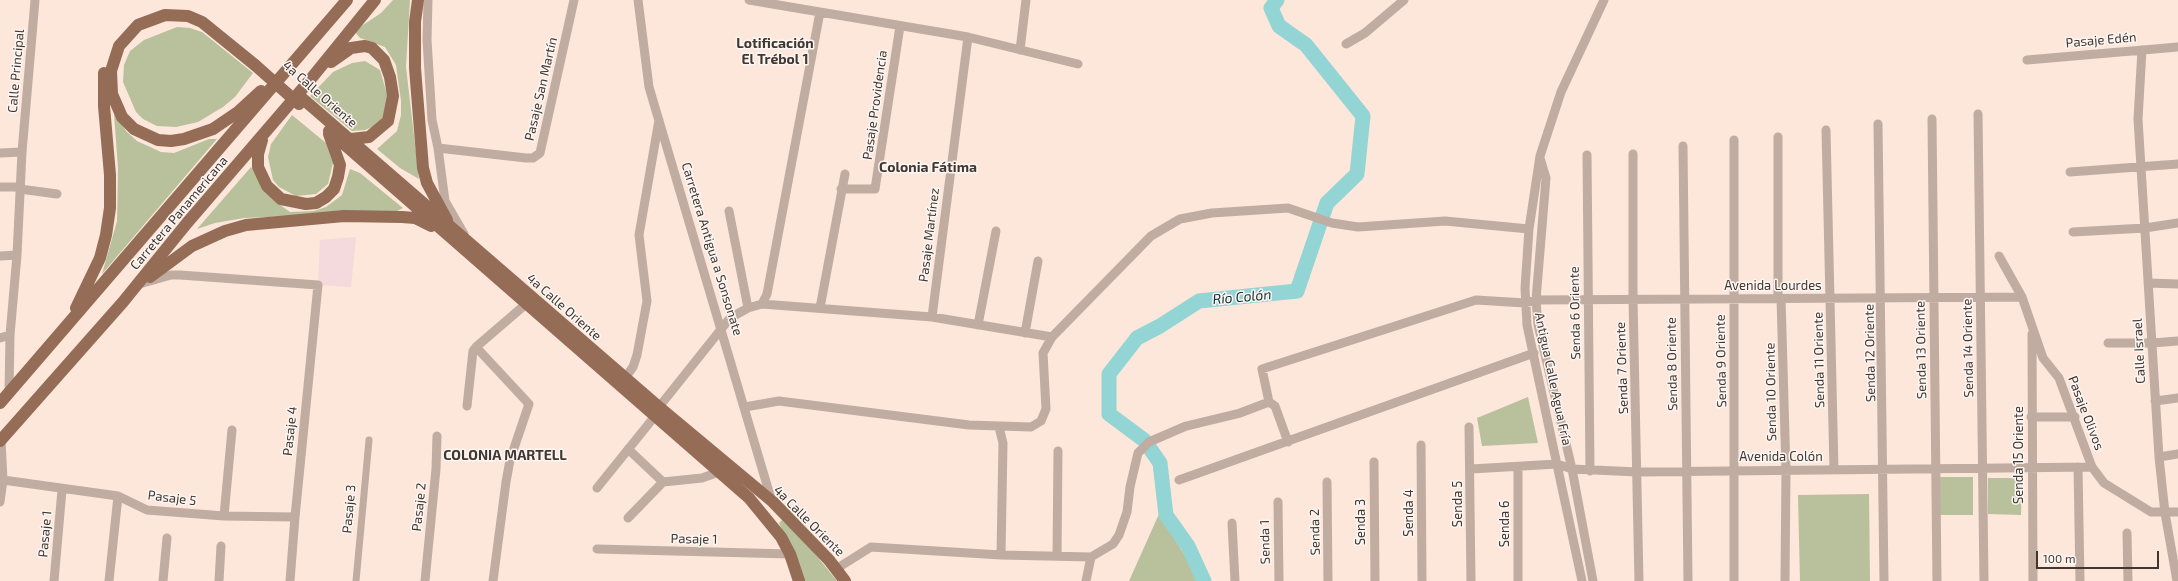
<!DOCTYPE html>
<html>
<head>
<meta charset="utf-8">
<style>
	body { margin:0 }
	#map { position:relative; width:2178px; height:581px; overflow:hidden; background:#fde6da; font-family:"Exo 2",sans-serif }
	canvas { display:block }
	.scale { position:absolute; left:2036px; top:551px; width:123px; height:18px; box-sizing:border-box; border:2px solid #413630; border-top:0; padding-left:5px; font-size:12px; line-height:14px; white-space:nowrap; color:#413630; -webkit-text-stroke:3px #fdf7f4; paint-order:stroke }
</style>
</head>
<body>
<div id="map">
<canvas width="2178" height="581"></canvas>
<div class="scale">100 m</div>
</div>
<script>
const g = document.querySelector('canvas').getContext('2d');
g.lineJoin = 'round';
function paint(path, color) { g.fillStyle = color; g.fill(path, 'evenodd'); }
const poly = rows => new Path2D(rows.map(r => 'M' + r).join(''));
function trace(path, color, width, dash) { g.strokeStyle = color; g.lineWidth = width; g.lineCap = dash ? 'butt' : 'round'; g.setLineDash(dash || []); g.stroke(path); }
function write(font, color, halo, rows, align = 'center') {
  g.font = font + ' "Exo 2",sans-serif'; g.lineWidth = 3; g.setLineDash([]); g.textBaseline = 'middle'; g.strokeStyle = halo; g.fillStyle = color; for (const [text, x, y, turn = 0] of rows) {
    g.save(); g.translate(x, y); g.rotate((+turn || 0) * Math.PI / 180); g.textAlign = isNaN(turn) ? turn : align; if (halo) g.strokeText(text, 0, 0); g.fillText(text, 0, 0); g.restore();
  }
}
const industrial = poly([
	[356,237,351,287,318,285,320,240]
]);
const green = poly([
	[393,0,410,0,406,67,419,179,400,168,377,149,397,131,401,115,401,101,396,65,385,47,360,38,354,31,381,13],
	[177,27,190,28,202,32,253,73,235,97,223,107,198,122,176,127,157,126,143,119,136,112,123,82,124,65,130,51,144,40],
	[365,61,380,70,388,98,383,119,377,125,365,130,352,131,310,96,333,72,352,63],
	[114,114,127,132,137,141,161,152,174,153,209,139,217,139,102,274,117,221,118,168],
	[292,115,326,143,333,163,328,184,316,194,296,196,279,187,273,180,268,157,271,144],
	[251,167,264,190,276,202,290,212,314,211,326,207,342,195,350,169,360,173,403,208,395,212,244,218,215,223,197,229],
	[1528,397,1538,443,1482,446,1477,418],
	[1938,477,1973,477,1973,515,1938,515],
	[1988,478,2022,478,2021,515,1988,514],
	[1869,494,1870,581,1800,581,1798,495],
	[1159,514,1192,567,1198,581,1129,581],
	[782,520,803,539,837,581,802,581,793,553,779,523]
]);
const river = poly([
	[1204,581,1188,546,1166,515,1160,463,1144,440,1109,414,1109,374,1137,338,1160,326,1199,301,1297,291,1327,203,1357,174,1363,116,1306,45,1279,26,1271,8,1277,0]
]);
const pedestrian = poly([
	[356,581,369,440]
]);
const minor = poly([
	[428,0,427,40,432,120,438,148,445,201,464,234],
	[638,0,649,87,772,502],
	[749,0,968,37,1078,64],
	[1346,44,1365,33,1404,0],
	[1020,50,1026,0],
	[2142,50,2138,119,2159,457,2165,513,2177,581],
	[2027,60,2178,47],
	[1978,114,1984,581],
	[1932,119,1937,581],
	[1878,124,1884,581],
	[1826,130,1834,470],
	[1778,137,1778,298],
	[1734,140,1734,581],
	[1683,146,1688,581],
	[438,148,526,158,533,158,540,153,574,0],
	[0,153,22,152],
	[1633,154,1633,299,1639,581],
	[1587,155,1590,471],
	[1540,158,1546,178,1536,300,1538,325,1572,469,1593,581],
	[2070,172,2178,164],
	[0,187,20,187],
	[20,189,57,194],
	[841,189,875,189,900,26],
	[729,211,748,308],
	[2073,232,2145,228,2178,223],
	[0,256,17,255],
	[1999,256,2022,297,2043,358,2059,378,2092,467,2104,483,2151,512,2178,512],
	[143,283,171,275,180,275,318,285,295,517,290,581],
	[2148,283,2178,284],
	[1781,298,1786,471,1785,581],
	[762,304,767,294,820,12],
	[820,308,845,174],
	[932,317,968,37],
	[978,325,996,231],
	[1025,333,1038,261],
	[2032,334,2033,581],
	[0,338,10,335],
	[2108,343,2152,343,2178,341],
	[625,378,633,367,637,355,647,301,639,235,659,120],
	[9,393,10,335,17,255,22,152,35,0],
	[2155,401,2178,398],
	[467,406,473,351,476,347],
	[659,407,730,318,748,308,762,304,932,317,1052,337],
	[745,407,779,401,969,425,1031,427,1041,421,1046,409,1043,353,1052,337,1151,236,1180,219,1212,213,1288,208,1332,223,1358,227,1445,221,1529,229],
	[2031,417,2075,417],
	[999,427,1003,443,1001,555],
	[1469,427,1471,581],
	[1288,442,1275,406,1269,402,1262,369,1476,300,1525,303,1536,300,2022,297],
	[1421,445,1422,581],
	[628,449,663,482],
	[2159,457,2178,454],
	[1374,462,1375,581],
	[2078,467,2080,581],
	[1518,468,1518,581],
	[1471,469,1557,464,1572,469,1638,472,2092,467],
	[3,480,118,496,147,510,224,516,295,517],
	[1179,480,1534,353],
	[1327,482,1328,581],
	[597,488,655,416],
	[0,502,3,480,1,440],
	[1278,502,1279,581],
	[224,516,232,430],
	[628,518,663,482,702,478,719,472],
	[1232,523,1235,581],
	[2127,533,2128,581],
	[597,549,790,554],
	[1057,556,1058,451],
	[1091,557,1113,544,1119,535,1127,512,1130,487,1138,453,1149,442,1186,426,1240,413,1269,402],
	[836,569,871,547,1001,555,1091,557,1086,581],
	[54,581,62,490],
	[109,581,118,496],
	[163,581,167,538],
	[219,581,221,546],
	[425,581,436,469,437,436],
	[493,581,506,482,510,460,529,404,476,347,526,304],
	[1582,581,1527,325,1525,288,1529,229,1540,156,1561,92,1604,0]
]);
const trunk = poly([
	[418,0,415,22,415,68,423,168,427,183,447,220],
	[331,62,351,48,365,46,372,48,384,60,390,77,393,96,388,121,369,137,351,139],
	[255,65,202,22,188,16,165,15,138,25,119,46,111,71,112,94,122,117,134,129,158,140,171,141,184,139,213,129,238,112,261,91],
	[303,99,659,407,773,502,829,560,845,581],
	[329,131,749,498,781,537,790,554,799,581],
	[262,140,258,154,258,167,267,186,281,199,306,204,316,203,326,197,334,189,338,177,340,165,329,134],
	[150,277,192,246,225,231,246,225,344,216,402,217,415,218,431,226],
	[76,308,100,258,106,235,110,208,110,175,104,106,104,73],
	[0,403,347,0],
	[0,441,123,302,187,223,310,80,375,0]
]);
const trunkBridge = poly([
	[255,65,299,104]
]);
const streetNames = [
	["Pasaje Edén",2101,40,-5],
	["Calle Principal",16,71,-85],
	["Pasaje San Martín",541,89,-77],
	["4a Calle Oriente",320,94,41],
	["Pasaje Providencia",875,105,-82],
	["Carretera Panamericana",179,213,-50],
	["Pasaje Martínez",929,235,-83],
	["Carretera Antigua a Sonsonate",712,249,73],
	["Avenida Lourdes",1773,286],
	["4a Calle Oriente",564,307,41],
	["Senda 6 Oriente",1575,313,-91],
	["Senda 14 Oriente",1968,348,-91],
	["Senda 13 Oriente",1921,350,-91],
	["Calle Israel",2139,351,-93],
	["Senda 12 Oriente",1870,353,-91],
	["Senda 11 Oriente",1819,360,-91],
	["Senda 9 Oriente",1721,361,-91],
	["Senda 8 Oriente",1672,364,-91],
	["Senda 7 Oriente",1622,368,-92],
	["Antigua Calle Agua Fría",1553,379,78],
	["Senda 10 Oriente",1771,392,-91],
	["Pasaje Olivos",2086,413,69],
	["Pasaje 4",290,431,-84],
	["Senda 15 Oriente",2019,455,-90],
	["Avenida Colón",1781,457],
	["Pasaje 5",172,498,7],
	["Senda 5",1458,504,-90],
	["Pasaje 2",419,507,-84],
	["Pasaje 3",349,509,-85],
	["Senda 4",1409,513,-90],
	["4a Calle Oriente",809,521,45],
	["Senda 3",1361,522,-90],
	["Senda 6",1505,524,-90],
	["Senda 2",1315,532,-91],
	["Pasaje 1",45,534,-85],
	["Pasaje 1",694,539,1],
	["Senda 1",1265,542,-91]
];
const neighbourhoodNames = [
	["Lotificación",775,43],
	["El Trébol 1",775,59],
	["Colonia Fátima",928,167],
	["COLONIA MARTELL",505,455]
];
const waterNames = [
	["Río Colón",1242,297,-5]
];
paint(industrial, '#f4d9dd');
paint(green, '#b9c19c');
trace(river, '#93d4d4', 15);
trace(pedestrian, '#c1aca1', 7);
trace(minor, '#c1aca1', 9);
trace(trunk, '#956d56', 12);
trace(trunkBridge, '#956d56', 12);
write('13px', '#413630', '#fdf7f4', streetNames);
write('bold 14px', '#413630', '#fdf7f4', neighbourhoodNames);
write('italic 14px', '#0e3030', '#fdf7f4', waterNames);
</script>
</body>
</html>
